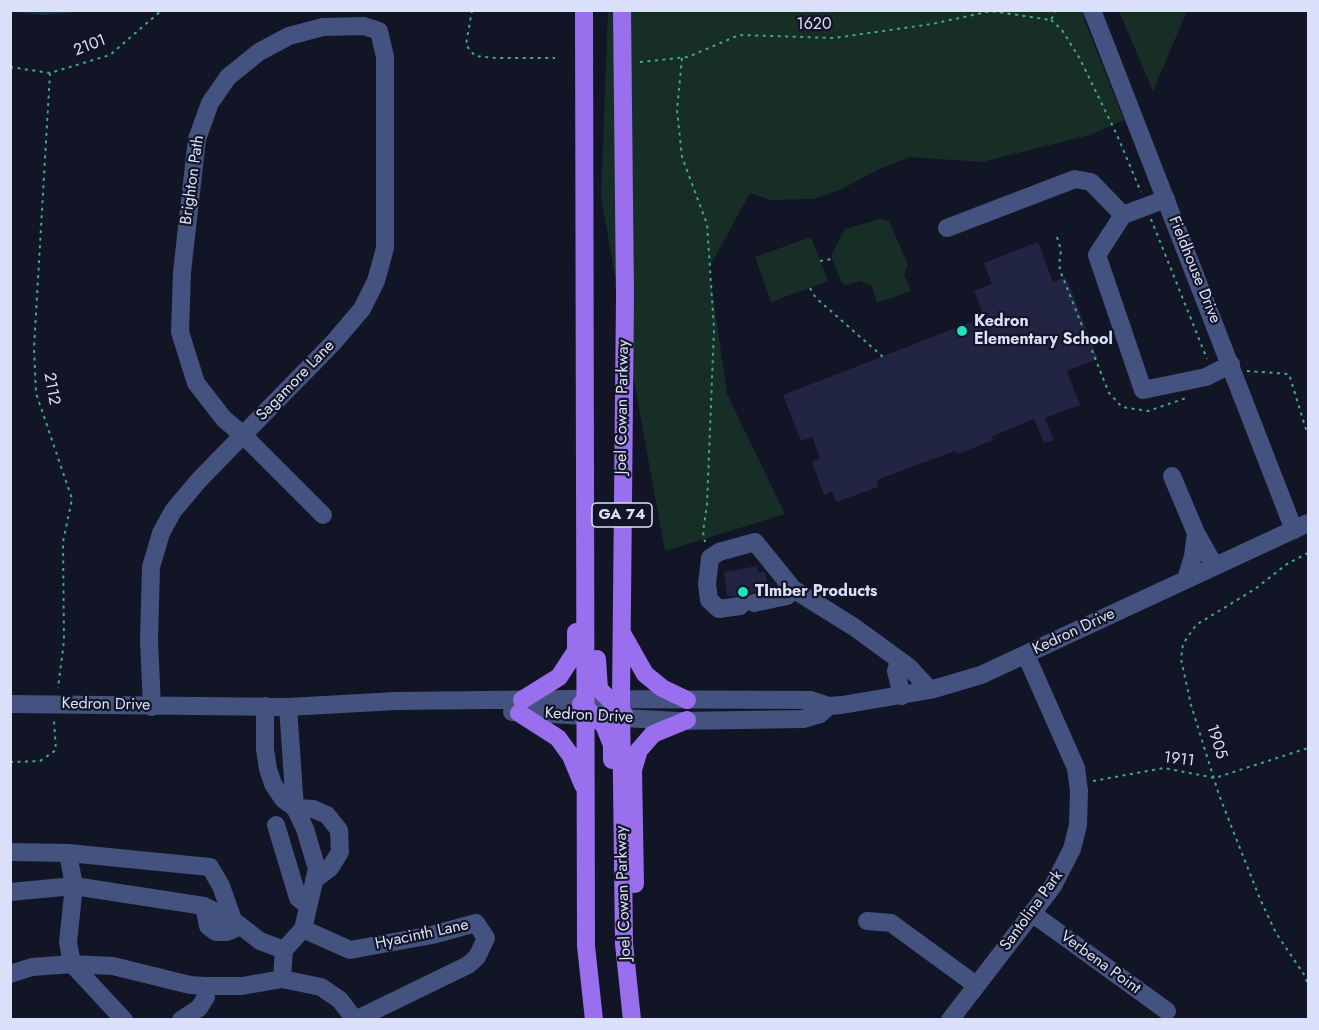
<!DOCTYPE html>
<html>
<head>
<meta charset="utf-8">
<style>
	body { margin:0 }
	#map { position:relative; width:1319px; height:1030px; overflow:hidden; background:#121525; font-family:Jost,sans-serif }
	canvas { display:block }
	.frame { position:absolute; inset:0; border:12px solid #dbe0fa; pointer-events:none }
</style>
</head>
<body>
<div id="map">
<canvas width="1319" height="1030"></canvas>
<div class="frame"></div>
</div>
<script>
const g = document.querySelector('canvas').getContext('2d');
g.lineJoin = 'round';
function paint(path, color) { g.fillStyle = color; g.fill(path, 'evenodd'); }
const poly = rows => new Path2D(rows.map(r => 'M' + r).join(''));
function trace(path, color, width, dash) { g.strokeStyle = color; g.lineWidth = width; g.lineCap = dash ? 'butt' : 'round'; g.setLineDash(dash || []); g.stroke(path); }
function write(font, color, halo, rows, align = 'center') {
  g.font = font + ' Jost,sans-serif'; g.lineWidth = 4.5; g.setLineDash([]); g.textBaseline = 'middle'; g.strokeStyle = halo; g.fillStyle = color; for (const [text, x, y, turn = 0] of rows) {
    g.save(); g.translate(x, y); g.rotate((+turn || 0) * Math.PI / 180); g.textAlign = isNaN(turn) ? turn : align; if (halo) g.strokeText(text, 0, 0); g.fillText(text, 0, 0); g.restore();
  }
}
const green = poly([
	[608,11,1087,11,1084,19,1124,120,1090,135,982,162,910,157,879,169,840,190,813,199,771,200,750,193,709,268,727,394,785,514,665,551,601,198],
	[1119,11,1187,11,1153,91],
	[880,219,889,221,908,265,904,275,911,291,877,303,872,286,860,281,845,285,841,282,831,256,845,229],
	[811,237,828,281,771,302,755,257]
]);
const stream = poly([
	[14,10,41,13,78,10]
]);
const building = poly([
	[1038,242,1053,282,1066,277,1098,359,1067,371,1080,405,1045,418,1054,440,1044,443,1034,419,992,436,993,440,958,454,955,451,877,480,878,487,836,502,832,491,824,495,812,462,820,458,812,437,801,441,783,395,984,317,974,291,992,284,984,263],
	[757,566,758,572,765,572,767,582,759,584,760,590,745,596,727,596,724,572]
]);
const path = poly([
	[472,10,466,45,475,56,496,58,555,58],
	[1051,20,1062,30,1080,59,1117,135,1141,192],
	[682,58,677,110,682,157,707,224,714,329,707,504,703,532,705,542],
	[640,62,688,57,739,35,834,38,932,24,991,11,1051,20,1056,10],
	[10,67,50,73,110,55,162,10],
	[50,73,34,348,36,393,72,499,63,542,64,641,58,688],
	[1151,219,1207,359],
	[1057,237,1061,250,1059,265,1061,273,1109,393,1122,407,1148,411,1189,397],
	[820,261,832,259],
	[810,288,816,298,883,357],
	[1247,371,1289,374,1308,436],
	[1308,553,1287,564,1255,589,1196,625,1183,644,1181,659,1191,705,1219,795,1260,899,1276,933,1305,976,1308,985],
	[10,762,40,761,56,750,54,721],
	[1093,781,1164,768,1215,778,1308,748]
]);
const minor = poly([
	[1092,10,1294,530],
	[1166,199,1123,215,1097,255,1143,390,1206,377,1231,364],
	[947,228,1075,179,1091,182,1123,215],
	[1172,476,1196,533,1214,565],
	[1186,579,1193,556,1196,533],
	[754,603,787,596,793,589],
	[740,606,719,609,709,600,707,584,710,558,719,552,755,542,793,589,854,627,909,667,930,690],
	[899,660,896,671,902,696],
	[10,704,288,707,396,701,575,699,811,700,829,706,842,705,930,690,981,675,1308,523],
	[265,706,265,749,268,769,273,784,283,799,295,808,313,809,327,815,339,830,340,852,330,868,314,880],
	[152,707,149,640,151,567,161,533,173,511,199,480,243,435,333,343,362,309,376,281,385,248,385,57,379,31,364,26,323,27,289,36,259,52,228,77,210,103,197,139,182,272,180,332,196,383,224,419,243,435,323,515],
	[512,712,679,721,803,719,820,714,829,706],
	[276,825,298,898,308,906],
	[10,852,68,853,210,867,221,886,233,920,260,941,284,950],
	[68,853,74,886,68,942,72,964,124,1020],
	[10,892,74,886,204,906,233,920],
	[204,906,208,926,216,932,227,932,240,926],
	[1033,914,1167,1011],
	[867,921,891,923,976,985],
	[10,974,32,967,72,964,113,966,190,985,205,986,242,986,282,979,321,987,340,1000,355,1020,468,965,477,957,486,938,476,923,432,935,350,950,303,929],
	[282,979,284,950,303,929,317,869,305,829,295,808,288,707],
	[181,1020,199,1008,206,997,205,986],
	[950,1020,1053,886,1072,849,1078,825,1079,791,1076,768,1026,655]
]);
const major = poly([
	[584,10,586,946,594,1020],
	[622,10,625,296,621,701,624,944,632,1020],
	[623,635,645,674,662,688,687,700],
	[597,659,599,689,624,714],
	[522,700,559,677,576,651,576,632],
	[581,704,604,725,612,745,612,760],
	[519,713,558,738,571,756,583,785],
	[635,884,633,770,639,750,653,734,687,720]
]);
const markers = [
	[962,331,6,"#1ee3bc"],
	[743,592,6,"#1ee3bc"]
];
const shields = [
	[622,515,60]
];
const shieldNames = [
	["GA 74",622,515]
];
const streetNames = [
	["1620",814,25],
	["2101",90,46,-21],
	["Brighton Path",193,180,-82],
	["Fieldhouse Drive",1194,270,68],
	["Sagamore Lane",296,381,-46],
	["2112",51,389,80],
	["Joel Cowan Parkway",623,407,-89],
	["Kedron Drive",1074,632,-25],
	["Kedron Drive",106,705,1],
	["Kedron Drive",589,716,3],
	["1905",1216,742,72],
	["1911",1179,760,7],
	["Joel Cowan Parkway",624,893,-92],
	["Santolina Park",1032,911,-54],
	["Hyacinth Lane",422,935,-12],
	["Verbena Point",1100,963,36]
];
const poiNames = [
	["Kedron",974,322],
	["Elementary School",974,340],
	["TImber Products",755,592]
];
paint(green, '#162e26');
trace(stream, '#112f3f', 4);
paint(building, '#212443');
trace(path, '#3faa84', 2, [3, 4.5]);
trace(minor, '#43527e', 18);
trace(major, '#996fed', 18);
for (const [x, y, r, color] of markers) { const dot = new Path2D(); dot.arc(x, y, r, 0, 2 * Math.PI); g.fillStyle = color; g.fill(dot); trace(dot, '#121525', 2); }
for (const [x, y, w] of shields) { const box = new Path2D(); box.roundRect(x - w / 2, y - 12, w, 24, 4.5); g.fillStyle = '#121525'; g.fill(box); trace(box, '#dbe0fa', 1.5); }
write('bold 15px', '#dbe0fa', null, shieldNames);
write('16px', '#dbe0fa', '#121525', streetNames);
write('bold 16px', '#dbe0fa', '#121525', poiNames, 'left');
</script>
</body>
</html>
